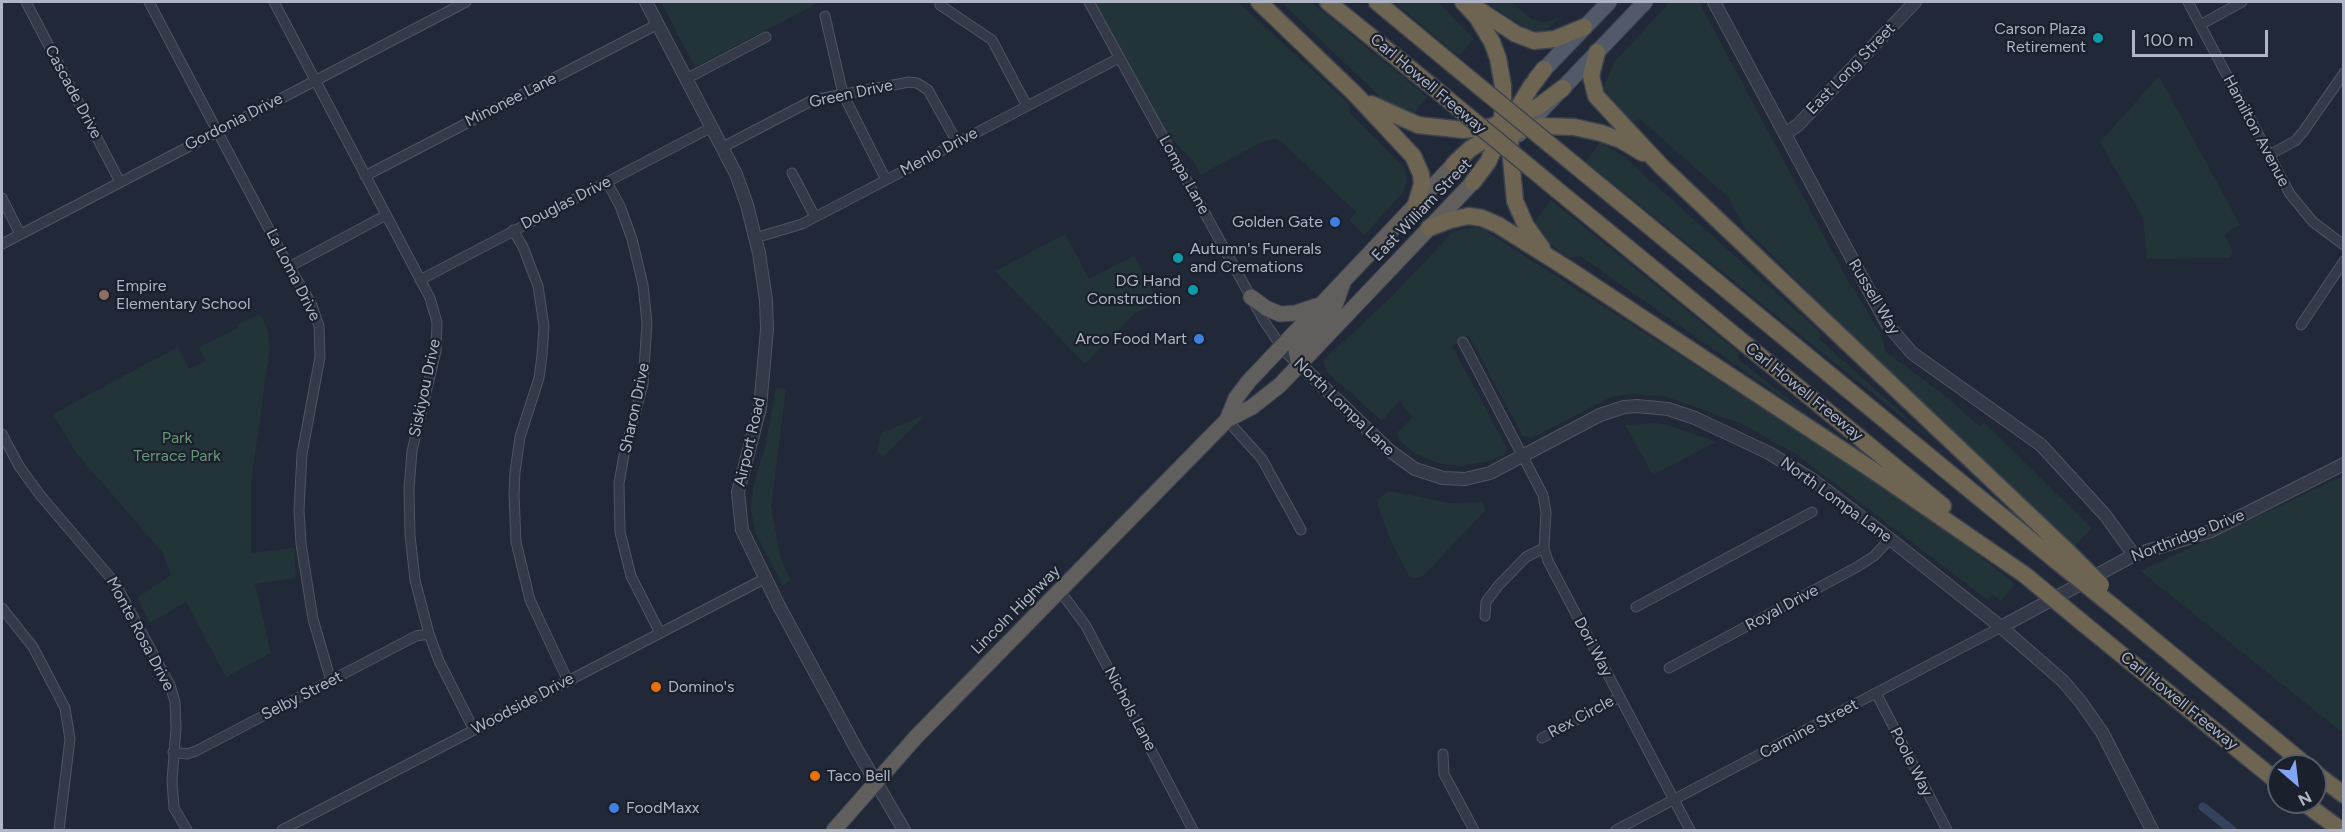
<!DOCTYPE html>
<html>
<head>
<meta charset="utf-8">
<style>
	body { margin:0 }
	#map { position:relative; width:2345px; height:832px; overflow:hidden; background:#212837; font-family:Figtree,sans-serif }
	canvas { display:block }
	.frame { position:absolute; inset:0; border:3px solid #afb5c4; pointer-events:none }
	.north { position:absolute; left:2267px; top:754px; width:60px; height:60px; box-sizing:border-box; background:#1a202c; border:2px solid #565c69; border-radius:50%; rotate:152deg; font-size:16px; font-weight:700; line-height:24px; text-align:center; color:#afb5c4 }
	.north::after { content:''; display:block; margin:auto; width:21px; height:27px; background:#84a4f4; clip-path:polygon(50% 0,100% 100%,50% 72%,0 100%) }
	.scale { position:absolute; left:2132px; top:30px; width:136px; height:27px; box-sizing:border-box; border:3px solid #afb5c4; border-top:0; padding-left:8px; font-size:18px; line-height:21px; white-space:nowrap; color:#afb5c4; -webkit-text-stroke:4px #1a202c; paint-order:stroke }
</style>
</head>
<body>
<div id="map">
<canvas width="2345" height="832"></canvas>
<div class="frame"></div>
<div class="north">N</div>
<div class="scale">100 m</div>
</div>
<script>
const g = document.querySelector('canvas').getContext('2d');
g.lineJoin = 'round';
function paint(path, color) { g.fillStyle = color; g.fill(path, 'evenodd'); }
const poly = rows => new Path2D(rows.map(r => 'M' + r).join(''));
function trace(path, color, width, dash) { g.strokeStyle = color; g.lineWidth = width; g.lineCap = dash ? 'butt' : 'round'; g.setLineDash(dash || []); g.stroke(path); }
function write(font, color, halo, rows, align = 'center') {
  g.font = font + ' Figtree,sans-serif'; g.lineWidth = 4.5; g.setLineDash([]); g.textBaseline = 'middle'; g.strokeStyle = halo; g.fillStyle = color; for (const [text, x, y, turn = 0] of rows) {
    g.save(); g.translate(x, y); g.rotate((+turn || 0) * Math.PI / 180); g.textAlign = isNaN(turn) ? turn : align; if (halo) g.strokeText(text, 0, 0); g.fillText(text, 0, 0); g.restore();
  }
}
const green = poly([
	[661,2,820,2,695,67],
	[1094,2,1238,2,1349,104,1351,114,1405,169,1407,182,1402,194,1364,235,1349,220,1356,212,1282,142,1275,139,1262,142,1200,175,1195,163,1164,131],
	[1281,2,1311,2,1427,97,1413,114,1384,101],
	[1394,2,1438,2,1474,39,1459,56],
	[1487,2,1511,2,1533,20,1543,22,1554,20,1562,16,1547,29,1538,31,1527,29],
	[1670,2,1699,2,1848,281,1880,332,1886,352,1948,398,1979,426,1985,423,2092,529,2073,547,1890,374,1744,227,1728,197,1640,119,1632,122,1603,88,1615,61],
	[2159,76,2240,225,2224,235,2233,251,2230,258,2147,259,2143,218,2100,142],
	[1600,142,1623,156,1821,333,1819,339,1943,450,1586,162],
	[1551,200,1739,353,1738,359,1816,421,1580,256,1568,258,1549,242,1535,222],
	[1476,227,1484,230,1868,476,1933,520,2015,584,2001,601,1992,594,1988,600,1796,454,1740,423,1664,396,1631,394,1611,397,1532,438,1523,436,1469,336,1452,346,1507,448,1504,455,1489,461,1462,466,1441,464,1415,454,1399,440,1397,433,1413,417,1399,401,1382,421,1326,371,1324,360,1390,298,1452,233,1458,230],
	[1065,234,1089,279,1134,256,1158,301,1134,314,1085,364,995,271],
	[260,314,267,328,270,347,251,482,251,553,294,548,296,578,255,584,271,653,226,677,186,602,150,623,137,598,171,575,163,553,76,453,53,414,178,347,189,369,206,361,199,347,238,328,237,325],
	[776,388,786,389,771,506,781,560,790,579,783,586,756,534,751,511,753,487,765,448],
	[925,415,883,457,877,451,880,437,884,432],
	[1656,423,1671,426,1716,442,1653,475,1625,425],
	[2343,476,2343,733,2140,571],
	[1389,491,1450,503,1482,502,1486,510,1424,575,1414,579,1409,576,1391,542,1376,500]
]);
const canal = poly([
	[2203,807,2232,830]
]);
const minor = poly([
	[26,2,120,182],
	[149,2,288,265,311,303,319,326,320,357,302,454,299,510,301,544,313,619,331,681],
	[274,2,430,298,434,312,437,322,436,351,412,451,409,489,410,535,415,580,429,634,439,661,474,730],
	[1089,2,1264,321,1281,346],
	[2188,2,2290,194,2313,222,2344,245],
	[940,5,992,40,1027,106],
	[825,16,843,94,886,180],
	[2200,25,2242,2],
	[686,79,766,37],
	[723,147,813,100,909,82,917,83,928,90,957,142],
	[2269,155,2295,141,2303,132,2344,73],
	[792,173,815,217],
	[365,176,658,24],
	[607,182,620,206,632,239,643,285,647,323,643,384,624,455,619,483,620,532,631,576,660,633],
	[2,198,20,234],
	[513,230,523,247,538,286,544,326,542,356,539,378,520,437,515,472,514,494,516,542,530,600,568,681],
	[755,238,802,224,1119,58],
	[2,244,466,2],
	[289,267,386,215],
	[420,280,712,127],
	[2301,325,2344,261],
	[1463,342,1543,495,1546,512,1544,548,1548,561,1690,830],
	[1227,420,1262,459,1301,530],
	[2,434,19,466,40,495,115,583,170,685,175,702,176,728,172,781,174,808,187,830],
	[1060,591,1086,626,1193,830],
	[1636,607,1812,512],
	[2,608,33,647,65,708,70,739,59,830],
	[1485,616,1486,602,1498,586,1526,557,1544,548],
	[1669,668,1857,567,1874,556,1890,539],
	[1876,693,1947,830],
	[1542,738,1620,697],
	[173,752,187,754,196,751,416,636,429,634],
	[1443,754,1444,774,1474,830],
	[282,830,764,579],
	[1616,830,2001,627]
]);
const tertiary = poly([
	[646,2,736,174,747,205,759,253,766,300,767,329,760,408,738,492,742,530,778,604,857,750,904,830],
	[1714,2,1887,324,1912,353,2041,445,2105,515,2134,555],
	[1785,134,1798,125,1915,2],
	[1281,346,1390,451,1415,469,1443,478,1465,479,1490,473,1600,415,1624,407,1637,406,1668,409,1695,418,1769,453,1813,480,1890,539,2001,627,2063,681,2080,701,2102,732,2152,830],
	[2001,627,2134,555,2211,531,2344,464]
]);
const primary = poly([
	[1536,78,1609,2],
	[1519,134,1645,2]
]);
const trunk = poly([
	[1251,297,1266,308,1280,314,1295,313,1316,306],
	[1299,365,1296,351,1333,311,1343,283],
	[1227,420,1236,398,1249,381,1454,164],
	[834,830,916,737,1227,420,1252,407,1280,385,1473,182]
]);
const motorway = poly([
	[1259,2,1355,94,1413,156,1421,174,1422,184,1416,204],
	[1328,2,1434,88],
	[1377,2,1453,65],
	[1463,2,1477,17,1492,42,1498,58,1503,86,1503,111,1499,137,1488,162,1473,182],
	[1476,8,1516,34,1534,41,1555,39,1584,27],
	[1597,52,1591,76,1596,96,1661,166,2067,551],
	[1371,104,1418,125,1464,130,1490,127,1513,119,1539,106,1563,88],
	[1454,164,1470,149,1484,140,1509,132,1540,126,1574,127,1601,133,1621,140,1643,153],
	[1576,166,2054,559],
	[1556,189,1943,506],
	[1429,228,1450,220,1469,216,1482,218,1498,225,1568,269,1874,471,2025,575],
	[1542,248,1526,226,1515,201,1510,148,1511,131,1515,113,1530,88,1544,69],
	[2115,608,2307,766],
	[2084,624,2279,783],
	[2315,773,2344,795],
	[2303,802,2341,830]
]);
const motorwayBridge = poly([
	[1453,65,1576,166],
	[1434,88,1556,189],
	[2067,551,2101,585],
	[2054,559,2115,608],
	[2025,575,2084,624]
]);
const markers = [
	[2098,38,6,"#0f9aa8"],
	[1335,222,6,"#3f7fe0"],
	[1178,258,6,"#0f9aa8"],
	[1193,290,6,"#0f9aa8"],
	[104,295,6,"#8d6e63"],
	[1199,339,6,"#3f7fe0"],
	[656,687,6,"#e8710a"],
	[815,776,6,"#e8710a"],
	[614,808,6,"#3f7fe0"]
];
const poiNames = [
	["Carson Plaza",2086,29,"right"],
	["Retirement",2086,47,"right"],
	["Golden Gate",1323,222,"right"],
	["Autumn's Funerals",1190,249],
	["and Cremations",1190,267],
	["DG Hand",1181,281,"right"],
	["Construction",1181,299,"right"],
	["Empire",116,286],
	["Elementary School",116,304],
	["Arco Food Mart",1187,339,"right"],
	["Domino's",668,687],
	["Taco Bell",827,776],
	["FoodMaxx",626,808]
];
const streetNames = [
	["East Long Street",1851,69,-46],
	["Carl Howell Freeway",1428,84,40],
	["Cascade Drive",73,92,62],
	["Green Drive",851,94,-12],
	["Minonee Lane",511,100,-27],
	["Gordonia Drive",234,122,-27],
	["Hamilton Avenue",2256,131,62],
	["Menlo Drive",939,152,-28],
	["Lompa Lane",1184,175,61],
	["Douglas Drive",566,203,-27],
	["East William Street",1422,210,-46],
	["La Loma Drive",293,275,63],
	["Russell Way",1874,297,59],
	["Siskiyou Drive",425,388,-78],
	["Carl Howell Freeway",1804,392,39],
	["North Lompa Lane",1344,407,44],
	["Sharon Drive",635,408,-78],
	["Airport Road",750,442,-77],
	["North Lompa Lane",1836,500,36],
	["Northridge Drive",2188,536,-21],
	["Royal Drive",1782,608,-28],
	["Lincoln Highway",1016,610,-45],
	["Monte Rosa Drive",140,634,62],
	["Dori Way",1593,647,62],
	["Selby Street",302,696,-27],
	["Carl Howell Freeway",2179,701,39],
	["Woodside Drive",523,704,-28],
	["Nichols Lane",1130,709,62],
	["Rex Circle",1581,717,-28],
	["Carmine Street",1809,729,-28],
	["Poole Way",1911,762,63]
];
const parkNames = [
	["Park",177,438],
	["Terrace Park",177,456]
];
paint(green, '#233438');
trace(canal, '#35425e', 9);
trace(minor, '#4f5562', 11);
trace(tertiary, '#4f5562', 14);
trace(primary, '#3e4451', 17);
trace(trunk, '#3c424f', 17);
trace(motorway, '#3c424f', 19);
trace(minor, '#343a48', 9);
trace(tertiary, '#343a48', 12);
trace(primary, '#525968', 15);
trace(trunk, '#605f5d', 15);
trace(motorway, '#6d6552', 16);
trace(motorwayBridge, '#3c424f', 19, []);
trace(motorwayBridge, '#6d6552', 16);
for (const [x, y, r, color] of markers) { const dot = new Path2D(); dot.arc(x, y, r, 0, 2 * Math.PI); g.fillStyle = color; g.fill(dot); trace(dot, '#1a202c', 2); }
write('16px', '#afb5c4', '#1a202c', poiNames, 'left');
write('16px', '#afb5c4', '#1a202c', streetNames);
write('16px', '#679476', '#1a202c', parkNames);
</script>
</body>
</html>
